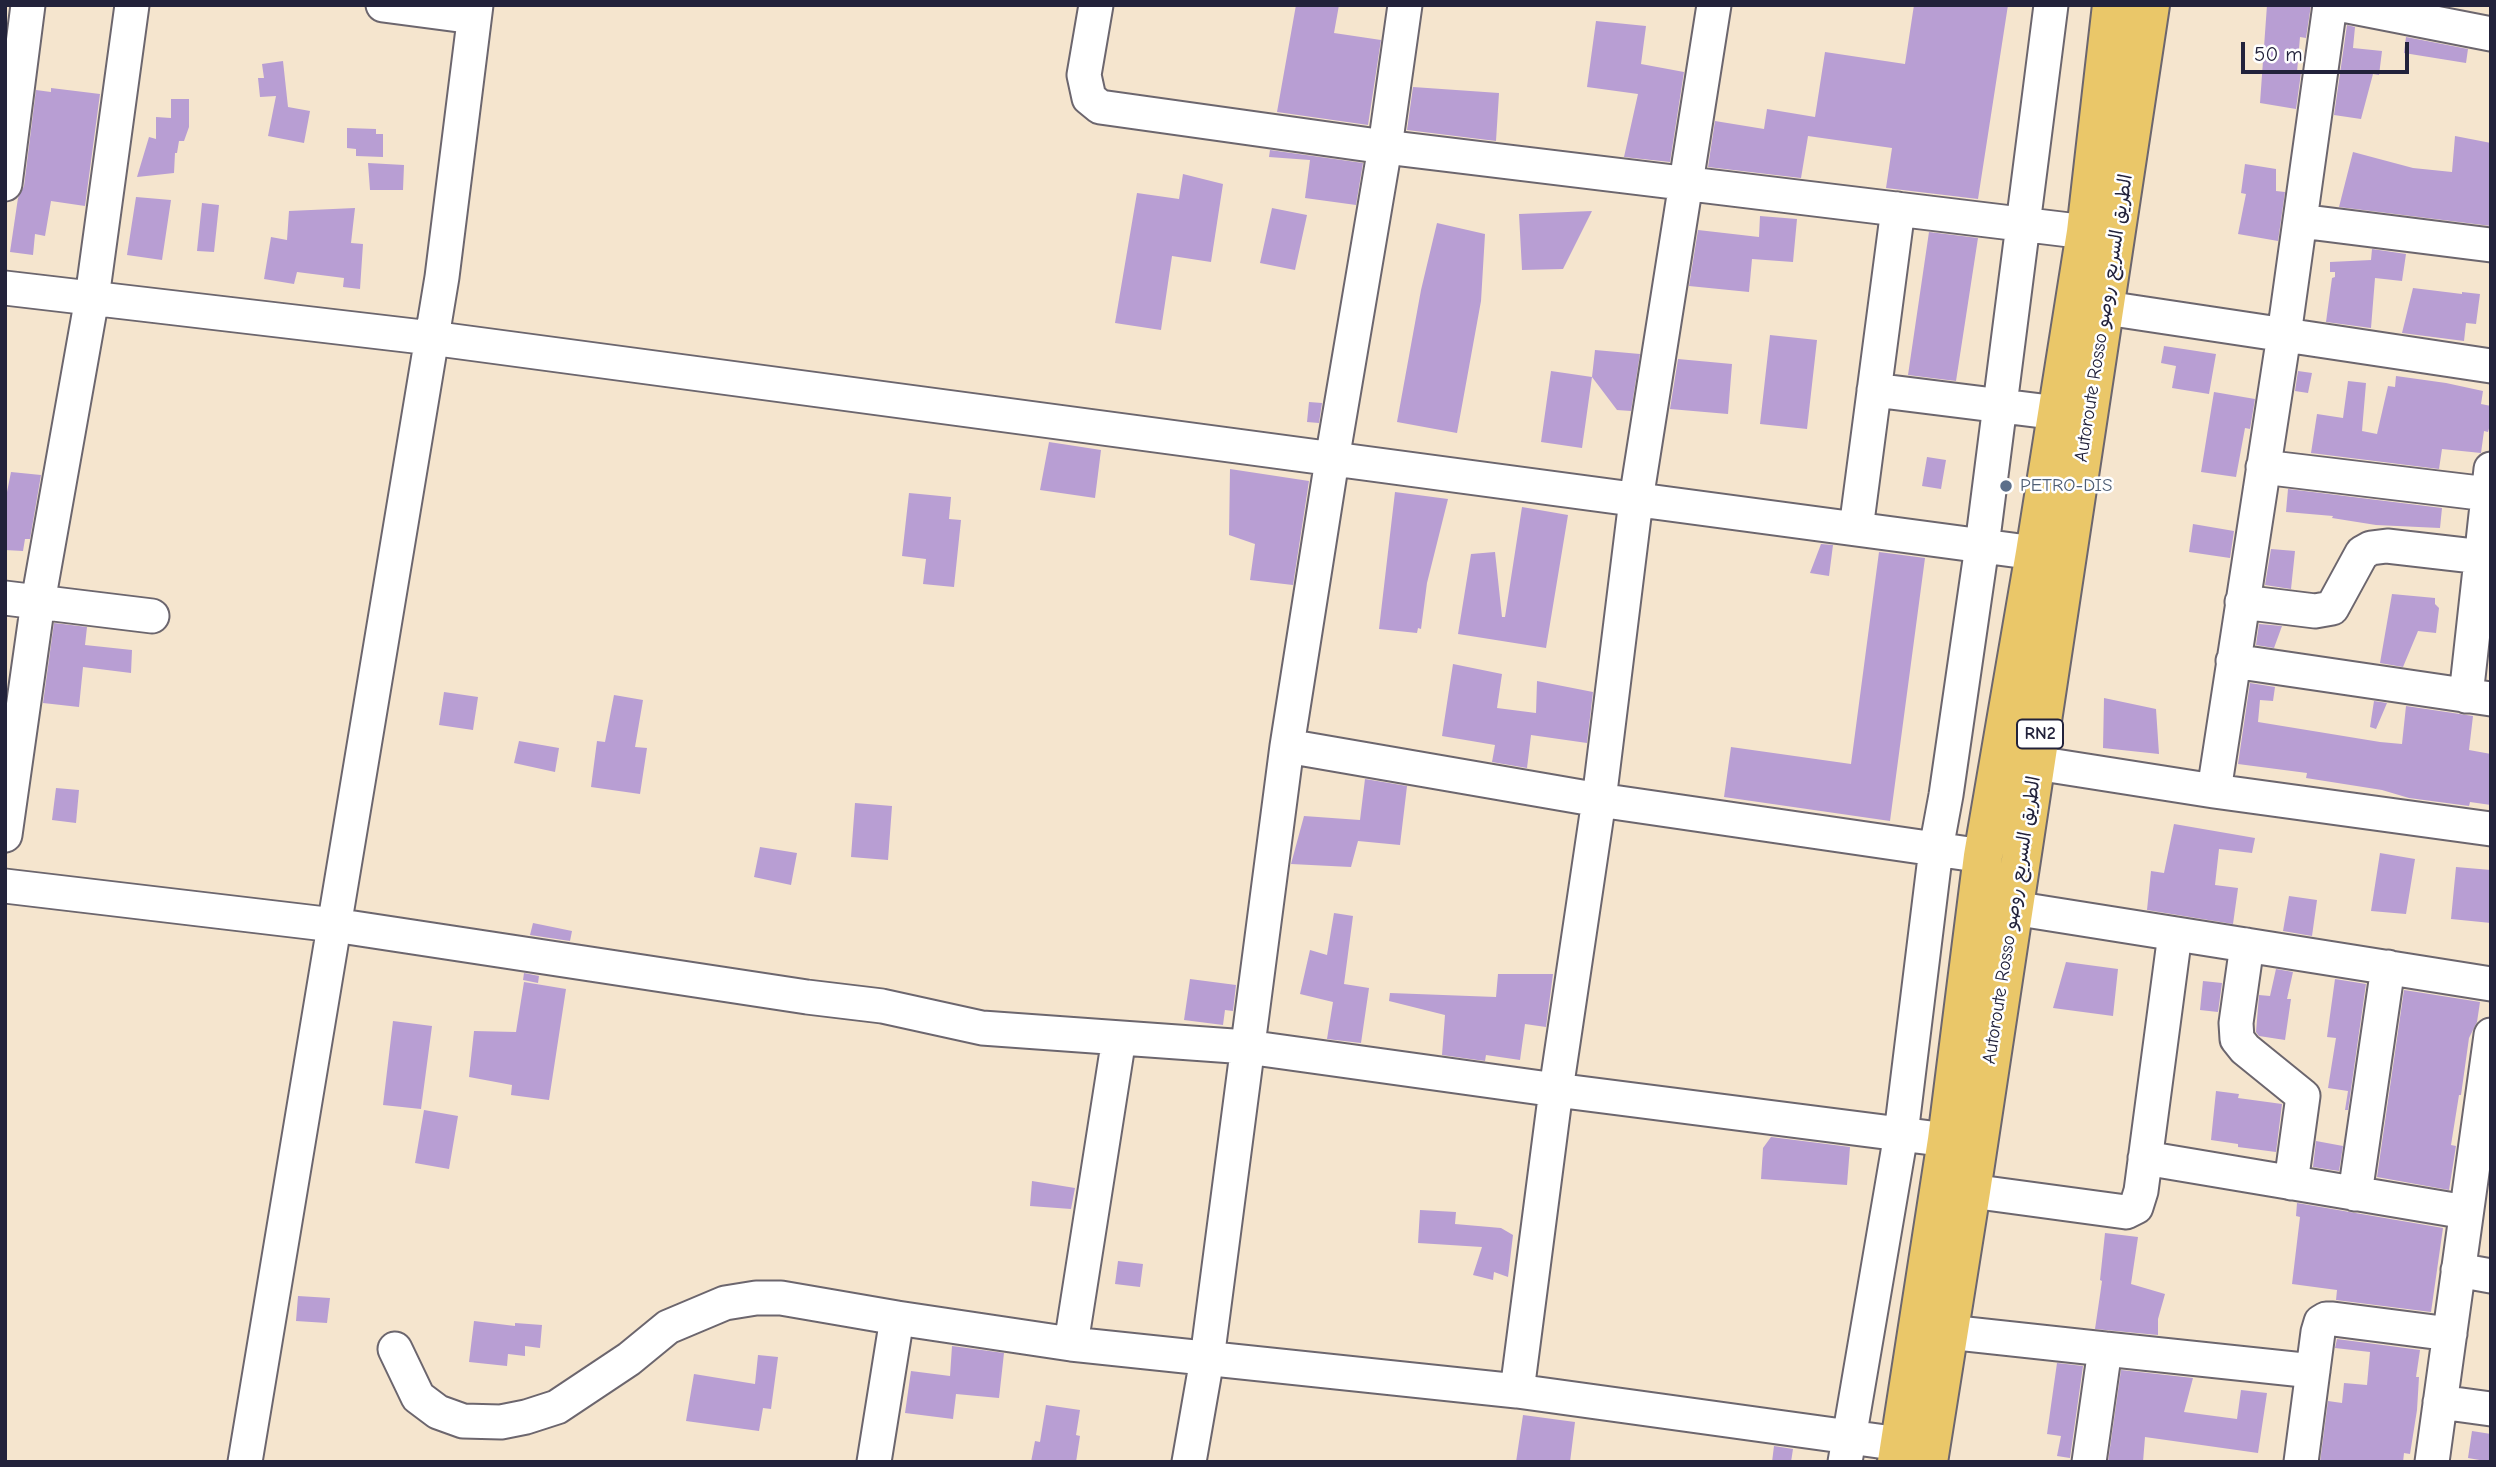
<!DOCTYPE html>
<html>
<head>
<meta charset="utf-8">
<style>
	body { margin:0 }
	#map { position:relative; width:2496px; height:1467px; overflow:hidden; background:#f5e5ce; font-family:"Comic Neue",sans-serif }
	canvas { display:block }
	.frame { position:absolute; inset:0; border:7px solid #22223b; pointer-events:none }
	.scale { position:absolute; left:2241px; top:42px; width:168px; height:32px; box-sizing:border-box; border:4px solid #22223b; border-top:0; padding-left:9px; font-size:21px; line-height:24px; white-space:nowrap; color:#22223b; -webkit-text-stroke:5px #fff; paint-order:stroke }
</style>
</head>
<body>
<div id="map">
<canvas width="2496" height="1467"></canvas>
<div class="frame"></div>
<div class="scale">50 m</div>
</div>
<script>
const g = document.querySelector('canvas').getContext('2d');
g.lineJoin = 'round';
function paint(path, color) { g.fillStyle = color; g.fill(path, 'evenodd'); }
const poly = rows => new Path2D(rows.map(r => 'M' + r).join(''));
function trace(path, color, width, dash) { g.strokeStyle = color; g.lineWidth = width; g.lineCap = dash ? 'butt' : 'round'; g.setLineDash(dash || []); g.stroke(path); }
function write(font, color, halo, rows, align = 'center') {
  g.font = font + ' "Comic Neue","Playpen Sans Arabic",sans-serif'; g.lineWidth = 5; g.setLineDash([]); g.textBaseline = 'middle'; g.strokeStyle = halo; g.fillStyle = color; for (const [text, x, y, turn = 0] of rows) {
    g.save(); g.translate(x, y); g.rotate((+turn || 0) * Math.PI / 180); g.textAlign = isNaN(turn) ? turn : align; if (halo) g.strokeText(text, 0, 0); g.fillText(text, 0, 0); g.restore();
  }
}
const building = poly([
	[1296,5,1339,5,1334,33,1381,40,1368,125,1277,112],
	[1914,5,2008,5,1978,199,1886,188,1892,148,1808,136,1801,178,1708,167,1715,121,1764,129,1767,109,1815,117,1825,52,1905,64],
	[2267,5,2311,5,2306,38,2300,37,2297,72,2301,73,2296,109,2260,103],
	[1596,21,1646,26,1641,64,1684,72,1670,162,1624,157,1638,94,1587,87],
	[2347,25,2355,27,2353,48,2382,51,2379,75,2373,74,2361,119,2334,115],
	[2406,37,2468,49,2466,63,2404,53],
	[283,61,288,107,310,111,304,143,268,136,276,96,260,97,258,78,264,78,262,64],
	[1413,87,1499,93,1496,141,1407,130],
	[51,88,100,94,85,206,51,201,45,236,35,234,33,255,10,252,18,198,24,186,36,90,51,92],
	[171,99,189,99,189,127,184,141,179,141,177,153,175,153,174,173,137,177,149,137,156,139,156,117,171,118],
	[347,128,376,129,376,134,383,134,383,157,356,156,356,149,347,148],
	[2455,136,2491,143,2491,226,2339,207,2353,152,2413,168,2452,172],
	[1270,150,1363,163,1356,205,1305,198,1310,160,1269,157],
	[368,163,404,165,403,190,370,190],
	[2245,164,2276,169,2276,191,2285,192,2278,241,2238,234,2246,194,2241,193],
	[1183,174,1223,184,1211,262,1172,256,1161,330,1115,323,1137,193,1179,199],
	[136,197,171,200,162,260,127,255],
	[202,203,219,205,214,252,197,251],
	[355,208,351,243,363,244,360,289,343,287,344,278,297,272,294,284,264,279,271,237,287,240,289,211],
	[1272,208,1307,215,1295,270,1260,263],
	[1592,211,1563,269,1522,270,1519,214],
	[1760,216,1797,219,1793,262,1752,259,1749,292,1689,286,1698,230,1759,237],
	[1437,223,1485,234,1481,301,1457,433,1397,422,1421,290],
	[1929,232,1978,238,1956,381,1908,375],
	[2372,249,2406,254,2402,281,2375,278,2371,328,2326,322,2332,278,2335,277,2335,272,2330,272,2330,262,2371,260],
	[2413,288,2462,294,2462,292,2480,294,2476,324,2466,323,2464,341,2402,333],
	[1770,335,1817,340,1807,429,1760,424],
	[2164,346,2216,354,2209,394,2172,388,2176,366,2161,363],
	[1595,350,1640,354,1631,411,1617,410,1592,377],
	[1678,359,1732,364,1728,414,1670,409],
	[1551,371,1592,377,1582,448,1541,442],
	[2298,371,2312,373,2308,393,2295,391],
	[2396,376,2446,383,2483,391,2481,404,2491,406,2491,421,2488,432,2484,431,2481,453,2442,449,2439,469,2311,453,2317,414,2343,418,2348,381,2366,383,2362,431,2377,434,2388,386,2395,387],
	[2214,392,2255,399,2250,429,2245,428,2236,477,2201,472],
	[1309,402,1322,403,1319,423,1307,422],
	[1049,442,1101,450,1095,498,1040,490],
	[1927,457,1946,460,1941,489,1922,486],
	[1230,469,1309,481,1293,585,1250,580,1255,544,1229,535],
	[11,472,41,475,30,539,25,539,23,551,5,550,5,502],
	[2288,489,2442,508,2440,528,2376,525,2332,518,2333,516,2286,512],
	[1395,492,1448,499,1427,583,1421,629,1418,628,1417,633,1379,629],
	[909,493,951,497,949,519,961,520,954,587,923,584,926,559,902,556],
	[1522,507,1568,515,1546,648,1458,634,1471,554,1495,552,1502,617,1505,617],
	[2193,524,2234,531,2230,558,2189,552],
	[1821,544,1833,545,1829,576,1810,573],
	[2271,549,2295,551,2291,589,2265,585],
	[1879,552,1925,558,1890,821,1724,797,1731,747,1851,764],
	[2392,594,2435,598,2435,604,2439,608,2436,633,2418,631,2403,667,2380,663],
	[54,623,87,627,85,645,132,650,131,673,83,667,79,707,43,703],
	[2259,624,2282,626,2274,648,2256,645],
	[1453,664,1502,674,1497,708,1536,713,1537,681,1593,692,1587,743,1531,735,1527,768,1492,762,1495,745,1442,736],
	[2250,683,2275,687,2273,701,2260,700,2258,722,2380,742,2402,744,2406,706,2473,716,2469,750,2491,754,2491,805,2470,802,2469,806,2409,798,2382,790,2306,778,2307,773,2238,764],
	[444,692,478,697,473,730,439,725],
	[614,695,643,700,635,747,647,748,640,794,591,787,597,741,605,742],
	[2104,698,2156,709,2159,754,2103,748],
	[2374,701,2387,703,2376,729,2370,727],
	[519,741,559,748,555,772,514,763],
	[1365,779,1407,786,1400,845,1358,841,1351,867,1291,864,1304,816,1360,820],
	[56,788,79,790,76,823,52,820],
	[855,803,892,806,888,860,851,857],
	[2174,824,2255,838,2252,853,2219,849,2215,885,2238,888,2233,924,2147,910,2151,871,2164,873],
	[760,847,797,853,791,885,754,877],
	[2380,853,2415,859,2406,914,2371,911],
	[2456,867,2491,870,2491,923,2451,919],
	[2289,896,2317,900,2312,936,2283,931],
	[1334,913,1353,916,1344,984,1369,988,1361,1043,1327,1039,1333,1002,1300,994,1310,950,1327,955],
	[533,923,572,931,570,941,530,935],
	[2066,962,2118,969,2113,1016,2053,1008],
	[2276,969,2293,972,2287,999,2291,999,2285,1040,2259,1036,2256,1032,2259,995,2270,996],
	[524,973,539,976,538,983,523,980],
	[1498,974,1553,974,1546,1027,1525,1024,1520,1060,1486,1055,1485,1061,1442,1055,1445,1015,1389,1001,1390,993,1496,997],
	[1190,979,1236,985,1233,1011,1225,1010,1223,1025,1184,1020],
	[2335,979,2366,984,2348,1110,2345,1110,2348,1091,2328,1088,2336,1038,2327,1037],
	[2203,981,2222,983,2218,1012,2200,1010],
	[524,982,566,989,549,1100,511,1095,512,1085,469,1077,474,1031,516,1032],
	[2404,990,2480,1002,2477,1022,2469,1038,2461,1095,2459,1095,2451,1145,2456,1146,2449,1190,2377,1177],
	[393,1021,432,1026,421,1109,383,1105],
	[2216,1091,2239,1094,2238,1098,2282,1104,2276,1152,2238,1147,2238,1144,2211,1140],
	[424,1110,458,1116,449,1169,415,1163],
	[1771,1137,1850,1147,1847,1185,1761,1179,1763,1148],
	[2316,1141,2343,1146,2339,1171,2313,1167],
	[1032,1181,1075,1188,1071,1209,1030,1206],
	[2297,1203,2443,1228,2431,1312,2336,1300,2337,1290,2292,1284,2300,1217,2296,1216],
	[1420,1210,1456,1212,1455,1224,1501,1228,1513,1235,1508,1277,1494,1272,1493,1280,1473,1275,1482,1247,1418,1243],
	[2105,1233,2138,1237,2131,1284,2165,1294,2158,1319,2158,1335,2095,1329,2100,1295,2102,1281,2100,1280],
	[1118,1261,1143,1264,1140,1287,1115,1284],
	[298,1296,330,1298,327,1323,296,1321],
	[474,1321,515,1326,515,1323,542,1325,540,1348,525,1346,525,1356,508,1354,507,1366,469,1362],
	[2337,1339,2420,1350,2416,1377,2419,1377,2417,1410,2410,1454,2404,1453,2403,1462,2320,1462,2328,1401,2342,1403,2344,1383,2367,1385,2370,1352,2335,1348],
	[952,1346,1004,1353,999,1398,956,1394,953,1419,905,1413,911,1371,950,1376],
	[758,1355,778,1357,771,1409,763,1408,759,1431,686,1421,694,1374,755,1384],
	[2057,1363,2083,1366,2070,1458,2057,1456,2061,1436,2047,1434],
	[2121,1370,2193,1378,2184,1412,2237,1419,2241,1390,2267,1393,2258,1453,2145,1437,2143,1462,2108,1462],
	[1046,1405,1080,1410,1076,1435,1080,1436,1076,1462,1031,1462,1035,1441,1040,1442],
	[1523,1415,1575,1422,1570,1462,1516,1462],
	[2472,1431,2491,1434,2491,1462,2468,1458],
	[1774,1446,1793,1449,1791,1462,1772,1462]
]);
const minor = poly([
	[383,5,474,17],
	[1096,5,1084,75,1089,98,1100,107,1385,147,2086,232],
	[2343,5,2491,34],
	[5,184,28,5],
	[2300,221,2491,245],
	[5,288,431,338,2035,553],
	[2106,308,2491,366],
	[1874,390,2058,413],
	[2263,467,2488,494],
	[1856,529,1898,209],
	[5,598,152,616],
	[2242,602,2315,611,2332,608,2362,553,2371,548,2387,546,2491,558],
	[2233,661,2491,699],
	[2466,696,2491,469],
	[1287,746,1599,800,1983,856],
	[2036,763,2214,791,2491,829],
	[2214,791,2284,335,2330,5],
	[5,835,38,602,92,298,132,5],
	[5,886,334,925,807,997,882,1006,982,1028,1247,1047,1556,1090,1947,1140],
	[2013,908,2491,984],
	[2247,945,2236,1023,2237,1039,2245,1049,2303,1096,2291,1183],
	[2145,1158,2466,1212],
	[1971,1191,2126,1212,2136,1207,2141,1191,2175,934],
	[2355,1194,2388,967],
	[2458,1270,2491,1276],
	[1948,1332,2105,1349,2089,1462],
	[1071,1344,1119,1038],
	[395,1349,418,1397,438,1412,463,1421,501,1422,526,1417,557,1407,629,1359,668,1327,725,1303,756,1298,781,1298,897,1318],
	[2105,1349,2313,1371],
	[1517,1391,1556,1090,1599,800,1636,500,1714,5],
	[2440,1402,2491,1409],
	[245,1462,442,277,476,5],
	[874,1462,897,1318,1071,1344,1517,1391,1900,1444],
	[1189,1462,1207,1359,1287,746,1332,460,1385,147,1405,5],
	[1845,1462,1901,1134,1936,849,1946,795,1982,546,2051,5],
	[2301,1462,2318,1332,2321,1322,2326,1319,2333,1319,2450,1334],
	[2432,1462,2491,1035]
]);
const highway = poly([
	[1897,1462,1947,1140,1983,856,2035,553,2086,232,2112,5],
	[1928,1462,1971,1191,2150,5]
]);
const markers = [
	[2006,486,7,"#5c6f8a"]
];
const shields = [
	[2040,734,46]
];
const shieldNames = [
	["RN2",2040,734]
];
const streetNames = [
	["Autoroute Rosso الطريق السريع روصو",2104,318,-81],
	["Autoroute Rosso الطريق السريع روصو",2012,920,-81]
];
const serviceNames = [
	["PETRO-DIS",2020,486]
];
paint(building, '#b89ed3');
trace(minor, '#6c666e', 37);
trace(highway, '#6c666e', 42);
trace(minor, '#fff', 33);
trace(highway, '#eac769', 38);
for (const [x, y, r, color] of markers) { const dot = new Path2D(); dot.arc(x, y, r, 0, 2 * Math.PI); g.fillStyle = color; g.fill(dot); trace(dot, '#fff', 2.5); }
for (const [x, y, w] of shields) { const box = new Path2D(); box.roundRect(x - w / 2, y - 14.5, w, 29, 5); g.fillStyle = '#fff'; g.fill(box); trace(box, '#22223b', 2); }
write('bold 18px', '#22223b', null, shieldNames);
write('19px', '#22223b', '#fff', streetNames);
write('19px', '#4e5e75', '#fff', serviceNames, 'left');
</script>
</body>
</html>
